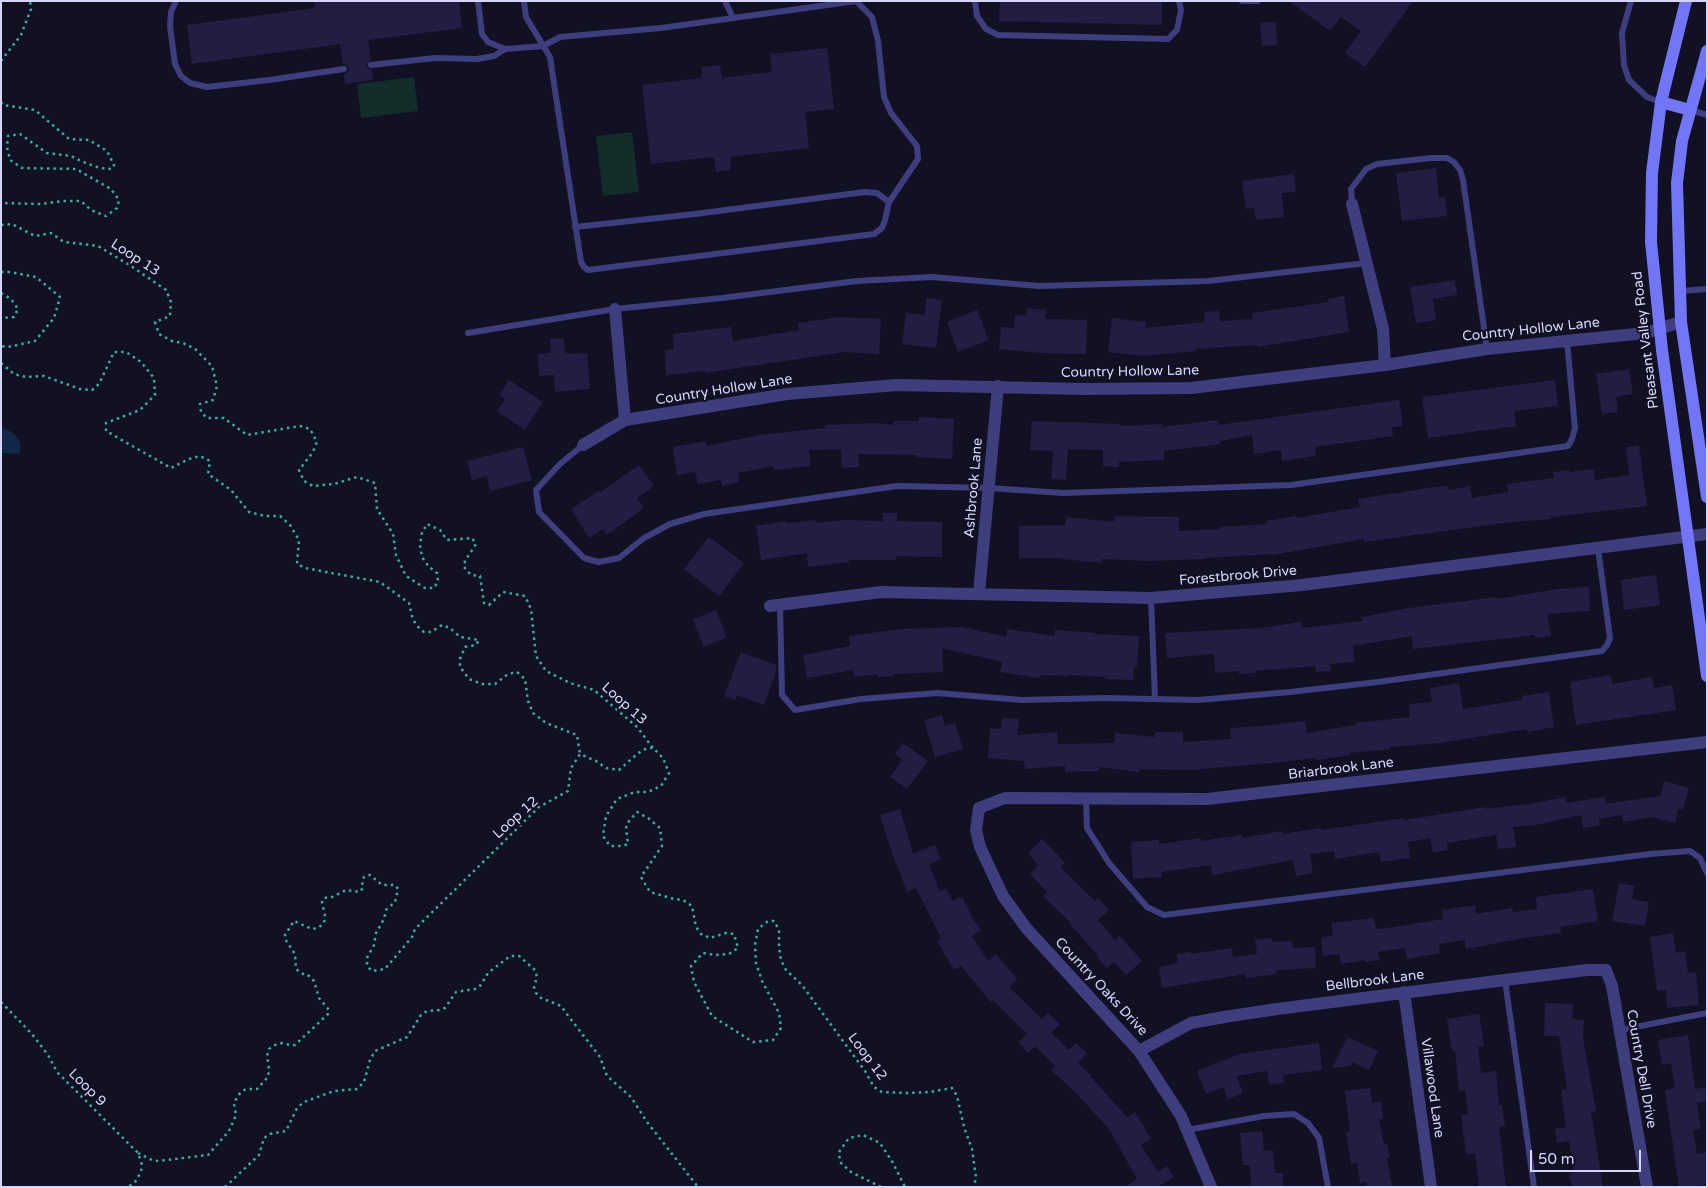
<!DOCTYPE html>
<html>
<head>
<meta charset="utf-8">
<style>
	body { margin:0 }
	#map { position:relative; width:1708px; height:1188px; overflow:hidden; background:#121023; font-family:"Varela Round",sans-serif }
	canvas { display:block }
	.frame { position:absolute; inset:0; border:2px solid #d7d5fc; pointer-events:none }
	.scale { position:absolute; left:1530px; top:1150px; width:111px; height:22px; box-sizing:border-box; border:2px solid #d7d5fc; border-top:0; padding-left:6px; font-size:15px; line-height:18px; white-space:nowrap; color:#d7d5fc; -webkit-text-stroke:4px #121023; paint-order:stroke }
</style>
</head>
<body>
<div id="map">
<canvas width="1708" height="1188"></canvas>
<div class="frame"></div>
<div class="scale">50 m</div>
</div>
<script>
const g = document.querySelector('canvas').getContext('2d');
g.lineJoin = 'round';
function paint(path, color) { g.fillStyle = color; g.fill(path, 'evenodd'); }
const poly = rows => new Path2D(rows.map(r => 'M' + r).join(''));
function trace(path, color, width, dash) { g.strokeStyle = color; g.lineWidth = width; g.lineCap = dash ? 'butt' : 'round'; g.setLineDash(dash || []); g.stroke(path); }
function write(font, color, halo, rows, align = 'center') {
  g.font = font + ' "Varela Round",sans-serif'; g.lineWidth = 4; g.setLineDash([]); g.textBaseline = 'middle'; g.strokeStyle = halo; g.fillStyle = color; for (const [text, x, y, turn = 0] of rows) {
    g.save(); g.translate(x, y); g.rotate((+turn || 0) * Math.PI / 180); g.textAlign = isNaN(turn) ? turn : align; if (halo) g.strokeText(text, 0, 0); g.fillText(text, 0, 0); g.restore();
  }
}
const green = poly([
	[414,77,418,111,361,118,357,84],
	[632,132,639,192,603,196,596,136]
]);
const water = poly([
	[1,427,15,434,21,446,19,454,1,453]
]);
const building = poly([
	[314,1,459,1,462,28,368,40,371,60,367,63,366,66,369,69,372,70,373,80,345,84,344,74,347,73,349,69,348,66,343,64,340,44,192,64,187,25,315,8],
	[1000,1,1162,1,1162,25,999,21],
	[1289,1,1413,1,1365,67,1345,53,1361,31,1341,17,1330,31],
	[1276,22,1277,45,1262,46,1260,23],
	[827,48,834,109,805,112,809,148,730,157,731,170,716,172,714,157,651,164,642,85,702,78,701,67,720,65,722,78,772,72,770,54],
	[1436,168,1439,198,1445,197,1447,216,1402,221,1396,173],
	[1294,174,1296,192,1282,193,1284,217,1256,220,1254,208,1246,209,1242,181],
	[1455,280,1457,295,1433,299,1436,320,1416,323,1410,287],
	[1344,296,1349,332,1257,347,1257,345,1195,349,1196,351,1143,356,1108,352,1112,318,1146,322,1145,328,1205,322,1204,312,1219,311,1220,321,1253,319,1252,313,1329,302,1328,299],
	[926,298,942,300,936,348,902,344,906,313,925,315],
	[1027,308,1046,310,1045,319,1087,320,1086,354,1041,353,999,349,1001,327,1014,328,1015,315,1026,316],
	[977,310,989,340,958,352,947,322],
	[839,317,881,319,879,354,844,352,705,373,705,371,666,375,665,350,674,349,673,334,731,327,733,341,799,330,798,323],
	[564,338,565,354,587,353,590,389,555,392,554,375,539,376,538,354,551,353,550,339],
	[1629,369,1633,394,1616,397,1618,412,1602,414,1596,374],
	[509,380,543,402,525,430,497,411,505,399,499,395],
	[1555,380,1558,406,1514,411,1516,426,1428,438,1422,397],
	[1399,400,1403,426,1392,427,1393,436,1315,447,1316,456,1282,461,1281,450,1254,454,1252,435,1220,441,1221,444,1164,451,1164,460,1119,462,1119,467,1103,466,1103,450,1068,449,1066,480,1051,479,1053,451,1030,450,1032,421,1120,424,1120,426,1162,424,1162,427,1218,420,1218,425],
	[919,417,954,419,952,459,917,457,917,455,858,454,859,467,842,468,841,449,809,450,811,466,774,470,773,466,738,473,739,482,722,486,721,480,698,484,695,472,677,475,673,447,706,441,707,446,759,435,825,428,825,425,876,423,893,425,894,421,919,421],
	[1639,446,1647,506,1551,517,1551,519,1511,522,1364,542,1364,539,1272,555,1272,554,1205,558,1205,559,1148,561,1102,559,1102,563,1062,559,1062,558,1019,558,1019,526,1065,525,1066,517,1115,522,1115,516,1179,517,1179,531,1220,529,1220,527,1267,524,1266,521,1296,516,1297,518,1360,507,1358,499,1435,487,1448,486,1449,490,1470,486,1472,498,1508,492,1507,484,1554,478,1553,472,1569,470,1569,472,1594,469,1595,480,1629,475,1626,447],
	[523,447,532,480,490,491,487,476,472,480,467,461],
	[639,465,654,486,637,498,644,508,607,535,603,529,589,538,571,509,600,490,601,492],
	[883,513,897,513,897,521,942,522,942,557,896,556,896,560,849,560,849,562,808,567,807,553,761,560,756,526,786,521,787,523,816,520,817,523,844,520,883,521],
	[709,537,744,563,719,596,684,569],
	[1656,575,1660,605,1624,610,1621,580],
	[1589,587,1590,611,1547,614,1551,636,1535,638,1535,635,1413,649,1412,636,1353,646,1355,662,1330,664,1331,671,1316,672,1315,666,1255,671,1255,673,1239,674,1239,671,1215,673,1214,654,1167,658,1165,633,1261,628,1301,622,1302,628,1362,621,1362,617,1409,608,1496,597,1497,599,1558,589],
	[716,610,727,637,704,647,693,620],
	[963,627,1006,637,1007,629,1054,636,1055,630,1095,633,1095,634,1139,636,1137,667,1134,667,1133,680,1105,679,1105,677,1068,675,1068,676,1040,675,1039,678,1000,672,1002,662,942,648,943,672,894,674,894,676,878,677,877,674,854,677,853,670,807,678,803,655,850,646,849,636,900,629],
	[741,652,776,665,776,671,764,705,737,695,735,700,724,696],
	[1611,675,1612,684,1652,677,1654,688,1672,685,1676,710,1576,725,1570,682],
	[1459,683,1463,709,1522,700,1522,696,1549,692,1554,727,1527,732,1527,729,1440,743,1390,747,1391,749,1350,753,1351,755,1317,760,1316,758,1271,763,1191,770,1139,769,1139,772,1099,767,1099,771,1065,772,1065,766,1025,769,1024,761,988,758,990,728,1001,729,1002,718,1019,719,1017,735,1057,732,1058,744,1114,743,1115,733,1155,737,1155,732,1183,732,1183,742,1231,739,1230,728,1262,726,1305,721,1307,733,1356,725,1355,723,1410,717,1409,704,1432,702,1430,688],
	[942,715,945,726,955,723,963,749,935,757,924,720],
	[903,743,928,761,907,789,890,777,902,760,895,754],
	[1664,781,1689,788,1683,810,1678,809,1675,823,1652,817,1623,822,1622,815,1599,819,1600,825,1583,828,1581,815,1536,825,1513,827,1516,847,1498,849,1496,835,1447,843,1448,850,1433,853,1430,838,1408,842,1410,858,1381,862,1379,852,1335,859,1334,851,1310,854,1313,873,1296,876,1293,860,1212,875,1211,865,1161,872,1162,877,1133,879,1131,842,1159,840,1159,844,1201,838,1201,841,1241,835,1242,838,1282,831,1282,834,1321,828,1321,830,1404,818,1404,820,1486,807,1486,809,1524,804,1525,805,1565,797,1566,803,1605,797,1606,804,1660,796],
	[900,809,913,854,935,845,941,859,929,864,940,892,946,888,953,901,962,896,973,919,981,930,972,936,988,961,996,954,1017,979,1009,987,1042,1019,1048,1013,1060,1024,1051,1033,1069,1050,1076,1043,1087,1053,1078,1063,1091,1075,1090,1076,1127,1117,1135,1112,1151,1139,1141,1145,1158,1172,1167,1166,1174,1177,1157,1187,1125,1187,1137,1179,1109,1129,1075,1092,1051,1070,1055,1066,1035,1046,1028,1053,1018,1042,1027,1034,993,1000,991,1002,961,966,954,970,937,941,941,938,916,888,907,892,890,847,880,815],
	[1042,839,1065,863,1060,867,1095,901,1098,898,1109,910,1098,920,1115,940,1120,936,1142,961,1126,975,1114,962,1107,968,1097,957,1098,956,1070,924,1071,923,1043,896,1047,892,1030,874,1038,865,1028,853],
	[1619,883,1634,886,1632,899,1649,902,1645,926,1612,921],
	[1593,889,1598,921,1560,927,1561,933,1524,938,1466,949,1465,940,1439,944,1440,953,1407,959,1405,948,1378,952,1380,960,1365,962,1365,960,1341,964,1339,954,1323,956,1321,938,1333,935,1331,923,1374,918,1376,929,1394,927,1443,919,1442,910,1475,905,1476,914,1512,908,1513,912,1537,909,1536,897],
	[1673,933,1676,953,1685,951,1688,973,1696,972,1699,1005,1667,1008,1666,990,1657,991,1650,937],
	[1272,938,1272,942,1292,941,1293,948,1315,947,1316,968,1276,970,1277,974,1246,978,1245,974,1162,988,1159,967,1178,963,1177,954,1191,952,1191,954,1232,948,1233,957,1257,954,1255,940],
	[1545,1003,1573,1004,1572,1019,1584,1020,1583,1038,1596,1111,1591,1112,1603,1187,1572,1187,1569,1174,1574,1173,1569,1141,1557,1143,1555,1129,1566,1127,1561,1090,1567,1089,1559,1036,1544,1036],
	[1479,1014,1484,1046,1478,1047,1481,1073,1496,1071,1499,1105,1502,1105,1505,1126,1499,1127,1506,1187,1479,1187,1475,1153,1466,1154,1461,1115,1468,1114,1465,1090,1459,1091,1455,1051,1452,1051,1447,1019],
	[1688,1035,1695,1089,1707,1087,1707,1101,1697,1103,1701,1129,1693,1130,1697,1154,1707,1152,1707,1185,1679,1187,1665,1090,1675,1088,1671,1063,1662,1065,1658,1040],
	[1347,1037,1378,1051,1369,1070,1352,1062,1351,1066,1332,1068],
	[1319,1043,1322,1070,1283,1075,1284,1083,1269,1085,1267,1071,1236,1076,1243,1093,1228,1099,1223,1087,1206,1094,1197,1071,1239,1054],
	[1370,1088,1372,1103,1381,1102,1383,1119,1379,1119,1384,1144,1387,1144,1390,1157,1387,1158,1392,1187,1367,1187,1367,1182,1360,1183,1357,1163,1351,1164,1346,1132,1350,1131,1345,1091],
	[1262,1131,1264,1151,1273,1150,1275,1173,1283,1173,1283,1187,1251,1187,1250,1165,1243,1165,1240,1133]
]);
const path = poly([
	[1,61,21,35,31,9,30,1],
	[1,102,3,105,35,110,69,139,89,140,107,151,114,165,112,169,100,168,83,162,71,156,47,153,20,134,8,136,7,147,10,160,22,168,76,169,111,189,119,200,117,208,106,216,91,210,81,201,63,201,41,204,1,203],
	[1,225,12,224,35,236,51,233,64,242,98,246,131,266,166,290,171,302,170,316,155,322,159,334,172,341,183,343,195,349,212,366,217,386,213,400,200,404,201,412,207,418,224,418,247,435,300,426,310,429,317,442,313,452,299,470,304,481,313,486,334,484,357,477,375,483,377,509,393,534,396,555,406,576,425,588,434,588,438,581,437,573,429,567,422,557,420,545,422,533,427,524,440,530,447,540,472,538,476,544,465,561,464,567,471,575,480,576,484,603,489,605,503,592,525,596,531,609,536,656,546,671,570,683,594,690,637,727,653,748],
	[1,272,10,272,36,277,60,297,54,318,35,341,8,347,1,346],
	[1,293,11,299,18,309,14,317,1,318],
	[1,363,14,374,26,377,44,376,80,389,92,390,99,384,114,352,126,352,141,362,154,378,155,395,140,410,106,423,106,431,171,468,189,459,200,456,210,461,208,474,231,490,249,512,265,516,280,516,290,525,299,540,297,564,305,568,380,582,409,603,412,616,416,625,424,632,431,632,442,625,450,628,460,637,479,640,476,645,465,647,460,659,460,667,469,679,482,684,495,684,508,674,517,672,525,679,528,701,533,713,546,723,577,735,580,754],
	[1,1002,32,1034,48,1055,57,1072,138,1153,142,1165,141,1172,135,1182,128,1187],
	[138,1153,152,1160,158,1161,208,1155,229,1131,236,1115,234,1104,237,1097,241,1092,246,1089,257,1089,268,1077,269,1069,267,1056,269,1049,275,1045,282,1043,290,1045,295,1045,328,1014,329,1010,319,998,314,981,307,974,303,974,296,969,295,954,285,939,285,935,294,921,312,929,318,928,324,923,325,916,322,902,324,898,332,897,346,890,360,892,363,888,362,881,364,877,370,875,382,885,395,885,398,889,395,902,386,910,384,919,376,933,374,945,367,958,367,966,372,971,385,969,412,937,415,929,539,807,568,791,571,768,580,754,596,761,606,768,619,770,637,754,647,748,653,748,663,758,669,773,661,786,648,792,635,792,617,799,606,816,603,836,610,846,623,846,628,844,626,828,629,821,637,812,648,818,660,828,662,846,641,877,650,892,674,899,683,900,692,906,696,927,701,934,710,938,726,933,734,934,738,948,729,954,715,955,703,953,691,966,694,982,712,1016,753,1042,773,1040,781,1028,779,1013,762,981,756,963,755,945,758,929,768,921,774,921,779,930,779,947,781,960,786,970,802,985,865,1071,874,1087,882,1092,907,1093,930,1092,952,1088,957,1096,964,1127,972,1149,976,1177,974,1187],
	[225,1187,259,1155,264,1138,270,1134,286,1131,297,1108,304,1102,334,1091,357,1089,364,1082,370,1060,375,1051,407,1037,421,1015,427,1011,439,1010,445,1008,456,992,475,989,480,986,488,973,510,956,519,956,535,970,537,977,534,987,536,993,539,997,561,1006,566,1013,600,1057,607,1076,631,1097,647,1122,698,1187],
	[881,1187,851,1172,840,1162,839,1152,849,1138,863,1135,880,1143,893,1163,905,1187]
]);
const lane = poly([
	[176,1,171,12,170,26,175,64,181,76,190,83,207,87,269,80,344,69],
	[478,1,482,34,488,42,505,49],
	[524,1,526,17,550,57,581,262,584,267,588,270,874,234,882,228,885,220,889,202,877,193,865,192,695,214,575,227],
	[725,1,733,18],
	[975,1,977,16,986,29,998,35,1168,39,1177,30,1181,10,1179,1],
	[1242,1,1258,1],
	[1631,1,1622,33,1624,65,1629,80,1647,97,1661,102],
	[371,65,435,58,477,59,494,56,505,49,543,46,560,37,661,28,856,1,872,17,878,41,884,97,891,113,917,146,918,159,889,202],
	[1690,110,1707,115],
	[1352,204,1351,189,1366,169,1377,164,1431,158,1447,158,1454,162,1460,170,1463,180,1487,349],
	[1680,291,1707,289],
	[468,333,615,309,722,298,857,281,932,277,1039,286,1208,281,1367,263],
	[583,445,560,464,536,490,539,512,584,558,599,562,619,558,644,538,670,524,704,514,897,486,989,488,1063,493,1291,485,1568,446,1572,439,1575,428,1567,341],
	[1151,598,1155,699],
	[780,604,782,695,795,710,861,699,937,693,1022,700,1105,698,1198,700,1290,692,1378,682,1602,651,1607,645,1610,638,1598,548],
	[1086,799,1087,828,1109,863,1147,907,1164,915,1650,854,1690,851,1700,858,1707,873],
	[1505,980,1534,1187],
	[1620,1030,1707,1013],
	[1187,1130,1264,1116,1294,1114,1308,1123,1319,1138,1328,1187]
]);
const street = poly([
	[1352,204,1383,329,1385,365],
	[615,309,625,420],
	[583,445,625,420,787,394,897,385,1083,389,1191,388,1385,365,1487,349,1645,333,1681,322],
	[979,593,998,386],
	[770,606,881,592,1151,598,1186,595,1302,585,1707,534],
	[1404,992,1431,1187],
	[1139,1051,1191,1023,1224,1017,1277,1009,1505,980,1587,970,1606,970,1612,986,1647,1187],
	[1211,1187,1181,1116,1139,1051,1027,929,1003,896,980,847,976,830,979,808,1005,798,1207,799,1707,742]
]);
const secondary = poly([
	[1686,1,1661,102,1652,173,1651,242,1662,350,1707,676],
	[1707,51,1682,141,1677,183,1681,322,1707,497],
	[1661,102,1690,110]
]);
const streetNames = [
	["Loop 13",135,258,33],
	["Country Hollow Lane",1531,330,-6],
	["Pleasant Valley Road",1646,340,-97],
	["Country Hollow Lane",1130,372,-1],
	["Country Hollow Lane",724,390,-9],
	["Ashbrook Lane",974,488,-85],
	["Forestbrook Drive",1238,576,-5],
	["Loop 13",624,704,42],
	["Briarbrook Lane",1341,769,-7],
	["Loop 12",516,818,-42],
	["Bellbrook Lane",1375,981,-7],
	["Country Oaks Drive",1101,987,47],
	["Loop 12",867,1057,53],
	["Country Dell Drive",1641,1069,80],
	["Loop 9",87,1088,45],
	["Villawood Lane",1432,1088,82]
];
paint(green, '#132d2b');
paint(water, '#112846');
paint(building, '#231d43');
trace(path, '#37aea1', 2.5, [2.5, 4]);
trace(lane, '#3e3e7f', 6);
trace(street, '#3e3e7f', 12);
trace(secondary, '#7275f6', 12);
write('14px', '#d7d5fc', '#121023', streetNames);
</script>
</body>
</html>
